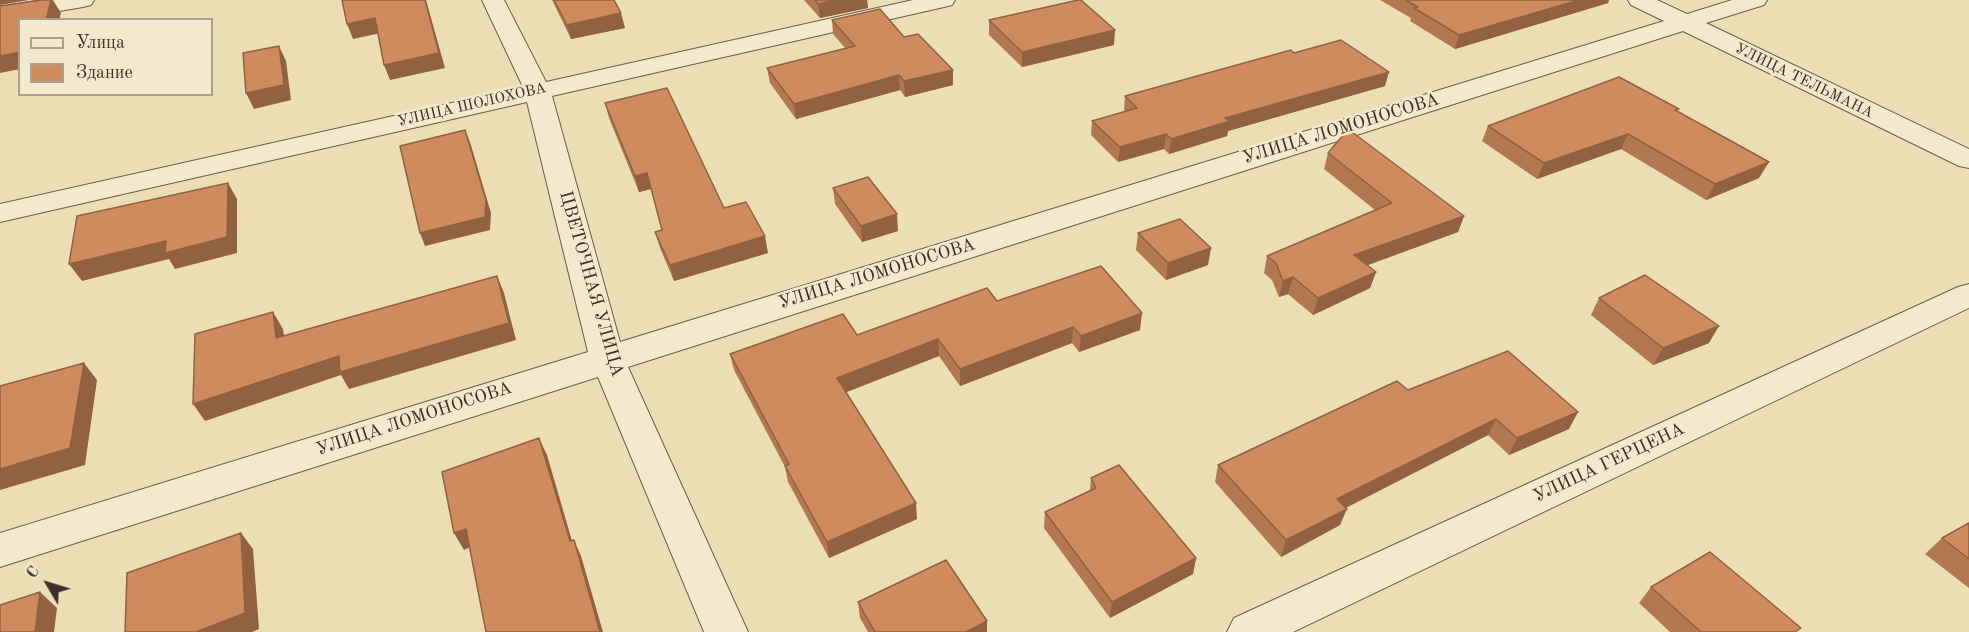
<!DOCTYPE html>
<html>
<head>
<meta charset="utf-8">
<style>
	body { margin:0 }
	#map { position:relative; width:1969px; height:632px; overflow:hidden; background:#ecdeb4; font-family:"Old Standard TT",serif }
	canvas { display:block }
	.legend { position:absolute; left:18px; top:18px; width:195px; height:78px; box-sizing:border-box; background:#f3eace; border:2px solid #a99f8c; margin:0; padding:8px 10px; list-style:none; font-size:18px; color:#3b2f29 }
	.legend li { display:flex; align-items:center; gap:12px; height:30px }
	.legend b { width:30px; border:2px solid #a99f8c }
	.north { position:absolute; left:18px; top:554px; width:60px; height:60px; -webkit-text-stroke:4px #f3eace; paint-order:stroke; rotate:308deg; font-size:16px; font-weight:700; line-height:24px; text-align:center; color:#3b2f29 }
	.north::after { content:''; display:block; margin:auto; width:21px; height:27px; background:#3b2f29; clip-path:polygon(50% 0,100% 100%,50% 72%,0 100%) }
</style>
</head>
<body>
<div id="map">
<canvas width="1969" height="632"></canvas>
<ul class="legend">
<li><b style="height:8px;background:#f3eace"></b>Улица</li>
<li><b style="height:16px;background:#cf8b5e"></b>Здание</li>
</ul>
<div class="north">С</div>
</div>
<script>
const g = document.querySelector('canvas').getContext('2d');
g.lineJoin = 'round';
const poly = rows => new Path2D(rows.map(r => 'M' + r).join(''));
function trace(path, color, width, dash) { g.strokeStyle = color; g.lineWidth = width; g.lineCap = dash ? 'butt' : 'round'; g.setLineDash(dash || []); g.stroke(path); }
function paint(path, color) { g.fillStyle = color; g.fill(path, 'evenodd'); }
function write(font, color, halo, rows, align = 'center') {
  g.font = font + ' "Old Standard TT",serif'; g.lineWidth = 5; g.setLineDash([]); g.textBaseline = 'middle'; g.strokeStyle = halo; g.fillStyle = color; for (const [text, x, y, turn = 0] of rows) {
    g.save(); g.translate(x, y); g.rotate((+turn || 0) * Math.PI / 180); g.textAlign = isNaN(turn) ? turn : align; if (halo) g.strokeText(text, 0, 0); g.fillText(text, 0, 0); g.restore();
  }
}
const minor = poly([
	[42,0,94,0,91,5,83,7,0,21,0,7,42,0],
	[482,0,504,0,546,82,913,0,955,0,952,5,944,7,552,96,620,342,1664,21,1631,5,1628,0,1657,0,1687,14,1732,0,1767,0,1764,5,1706,23,1969,149,1969,168,1959,166,1683,31,628,367,748,632,704,632,598,377,0,567,0,533,588,352,527,102,0,222,0,204,523,87,482,0],
	[1969,284,1969,308,1293,632,1227,632,1234,618,1958,287,1969,284]
]);
const wall = poly([
	[552,0,614,0,625,28,571,39],
	[804,0,867,0,868,8,820,18],
	[1380,0,1609,0,1608,3,1455,49,1410,21,1411,18],
	[832,20,904,37,953,85,905,97,900,90,796,119,770,83,767,68,845,48,833,34],
	[989,20,1114,45,1022,67,989,35],
	[1294,53,1385,86,1228,131,1227,136,1169,154,1164,149,1118,162,1091,135,1092,121,1124,112,1125,96],
	[605,103,724,208,768,253,674,281,660,248,655,232,662,230,651,189,639,192,609,118],
	[1679,109,1677,111,1759,178,1706,200,1621,149,1537,179,1482,141,1488,126],
	[1328,153,1464,216,1458,232,1367,265,1376,272,1370,288,1313,315,1288,294,1279,297,1272,280,1264,273,1267,256,1375,210,1324,169],
	[833,188,898,231,862,242,835,204],
	[1138,233,1208,265,1166,280,1136,250],
	[1599,298,1709,343,1653,365,1591,315],
	[997,301,1140,330,1079,352,1072,343,960,386,939,356,846,392,917,519,829,558,788,482,785,467,734,370,730,354,857,335],
	[1408,390,1569,429,1509,455,1488,435,1346,508,1340,525,1281,557,1215,482,1218,465],
	[1091,478,1196,558,1193,574,1110,618,1044,528,1045,512,1090,490],
	[1969,523,1969,588,1925,554,1942,538],
	[1651,587,1797,632,1670,632,1639,603],
	[858,602,987,632,868,632,860,618]
]);
const shadedWall = poly([
	[0,0,29,0,0,5],
	[51,0,53,0,61,13,59,20,46,20],
	[425,0,426,0,445,68,390,80,384,65],
	[836,0,867,0,868,8,820,18,818,4],
	[1579,0,1609,0,1608,3,1455,49,1459,35],
	[621,13,625,28,571,39,567,25],
	[375,18,381,33,353,39,347,24],
	[1115,30,1114,45,1022,67,1022,52],
	[279,46,286,61,291,100,254,109,246,93],
	[20,52,20,69,0,73,0,56],
	[953,70,953,85,905,97,904,81],
	[1389,72,1385,86,1228,131,1227,136,1169,154,1171,139,1225,118],
	[899,75,900,90,796,119,794,104],
	[465,130,470,142,491,213,490,230,425,246,420,233],
	[1166,134,1164,149,1118,162,1120,147],
	[1628,134,1621,149,1537,179,1544,163],
	[1769,162,1759,178,1706,200,1715,184],
	[647,173,651,189,639,192,635,176],
	[228,183,237,199,237,253,175,269,169,259,82,281,69,264],
	[897,214,898,231,862,242,861,226],
	[1464,216,1458,232,1349,272,1354,255],
	[765,236,768,253,674,281,670,265],
	[1211,248,1208,265,1166,280,1168,263],
	[1376,272,1370,288,1313,315,1318,298],
	[497,276,504,293,516,340,349,389,341,375,205,421,193,404],
	[1293,277,1288,294,1279,297,1283,281],
	[273,312,283,329,287,355,276,338],
	[1142,313,1140,330,1079,352,1081,336],
	[1719,326,1709,343,1653,365,1663,348],
	[1073,327,1072,343,960,386,960,369],
	[938,339,939,356,839,395,837,378],
	[84,363,97,380,85,465,0,490,0,469],
	[1578,412,1569,429,1509,455,1517,438],
	[1496,419,1488,435,1331,515,1337,499],
	[539,438,547,455,577,558,570,541],
	[916,503,917,519,829,558,827,542],
	[1347,509,1340,525,1281,557,1286,540],
	[466,529,475,545,464,550,454,533],
	[241,533,253,549,259,629,252,632,196,632],
	[574,540,581,556,603,632,600,632],
	[1196,558,1193,574,1110,618,1112,602],
	[40,592,57,608,54,632,35,632],
	[987,621,987,632,966,632]
]);
const building = poly([
	[42,0,51,0,46,20,20,20,20,52,0,56,0,6,42,0],
	[342,0,425,0,439,53,384,65,375,18,347,24,342,0],
	[554,0,614,0,621,13,567,25,554,0],
	[815,0,836,0,818,4,815,0],
	[1078,0,1081,0,1115,30,1022,52,989,20,1078,0],
	[1406,0,1579,0,1459,35,1414,8,1418,7,1406,0],
	[880,9,904,37,918,34,953,70,904,81,899,75,794,104,767,68,855,46,832,20,880,9],
	[1341,40,1389,72,1225,118,1230,121,1171,139,1166,134,1120,147,1092,121,1137,108,1125,96,1291,50,1294,53,1341,40],
	[279,46,284,85,246,93,243,53,279,46],
	[1619,77,1679,109,1675,110,1769,162,1715,184,1628,134,1544,163,1488,126,1619,77],
	[667,88,724,208,746,202,765,236,670,265,655,232,662,230,647,173,635,176,605,103,667,88],
	[1348,129,1464,216,1354,255,1376,272,1318,298,1293,277,1283,281,1276,263,1267,256,1392,203,1328,153,1348,129],
	[465,130,486,200,485,217,420,233,400,146,465,130],
	[868,177,897,214,861,226,833,188,868,177],
	[228,183,227,237,165,253,166,241,69,264,77,216,228,183],
	[1180,219,1211,248,1168,263,1138,233,1180,219],
	[1101,266,1142,313,1081,336,1073,327,960,369,938,339,837,378,916,503,827,542,785,466,789,464,730,354,843,314,857,335,987,288,997,301,1101,266],
	[1645,275,1719,326,1663,348,1599,298,1645,275],
	[497,276,509,323,340,372,339,356,193,404,195,334,273,312,276,338,497,276],
	[1508,351,1578,412,1517,438,1496,419,1337,499,1347,509,1286,540,1218,465,1397,381,1408,390,1508,351],
	[84,363,70,448,0,469,0,386,84,363],
	[539,438,570,541,574,540,600,632,486,632,466,529,454,533,442,472,539,438],
	[1119,465,1196,558,1112,602,1045,512,1096,488,1091,478,1119,465],
	[1969,523,1969,559,1942,538,1969,523],
	[241,533,245,613,196,632,125,632,127,573,241,533],
	[1710,552,1801,628,1795,632,1701,632,1651,587,1710,552],
	[946,560,987,621,966,632,875,632,858,602,946,560],
	[40,592,35,632,0,632,0,605,40,592]
]);
const farStreetnames = [
	["УЛИЦА ТЕЛЬМАНА",1804,81,26],
	["УЛИЦА ШОЛОХОВА",472,105,-13]
];
const streetNames = [
	["УЛИЦА ЛОМОНОСОВА",1341,129,-17],
	["УЛИЦА ЛОМОНОСОВА",877,274,-17],
	["ЦВЕТОЧНАЯ УЛИЦА",591,284,74],
	["УЛИЦА ЛОМОНОСОВА",414,419,-18],
	["УЛИЦА ГЕРЦЕНА",1609,463,-25]
];
trace(minor, '#675b4c', 2);
paint(minor, '#f3eace');
paint(wall, '#b27851');
paint(shadedWall, '#916142');
paint(building, '#cf8b5e');
trace(building, '#916142', 1.5);
write('15px', '#3b2f29', '#f3eace', farStreetnames);
write('18px', '#3b2f29', '#f3eace', streetNames);
</script>
</body>
</html>
